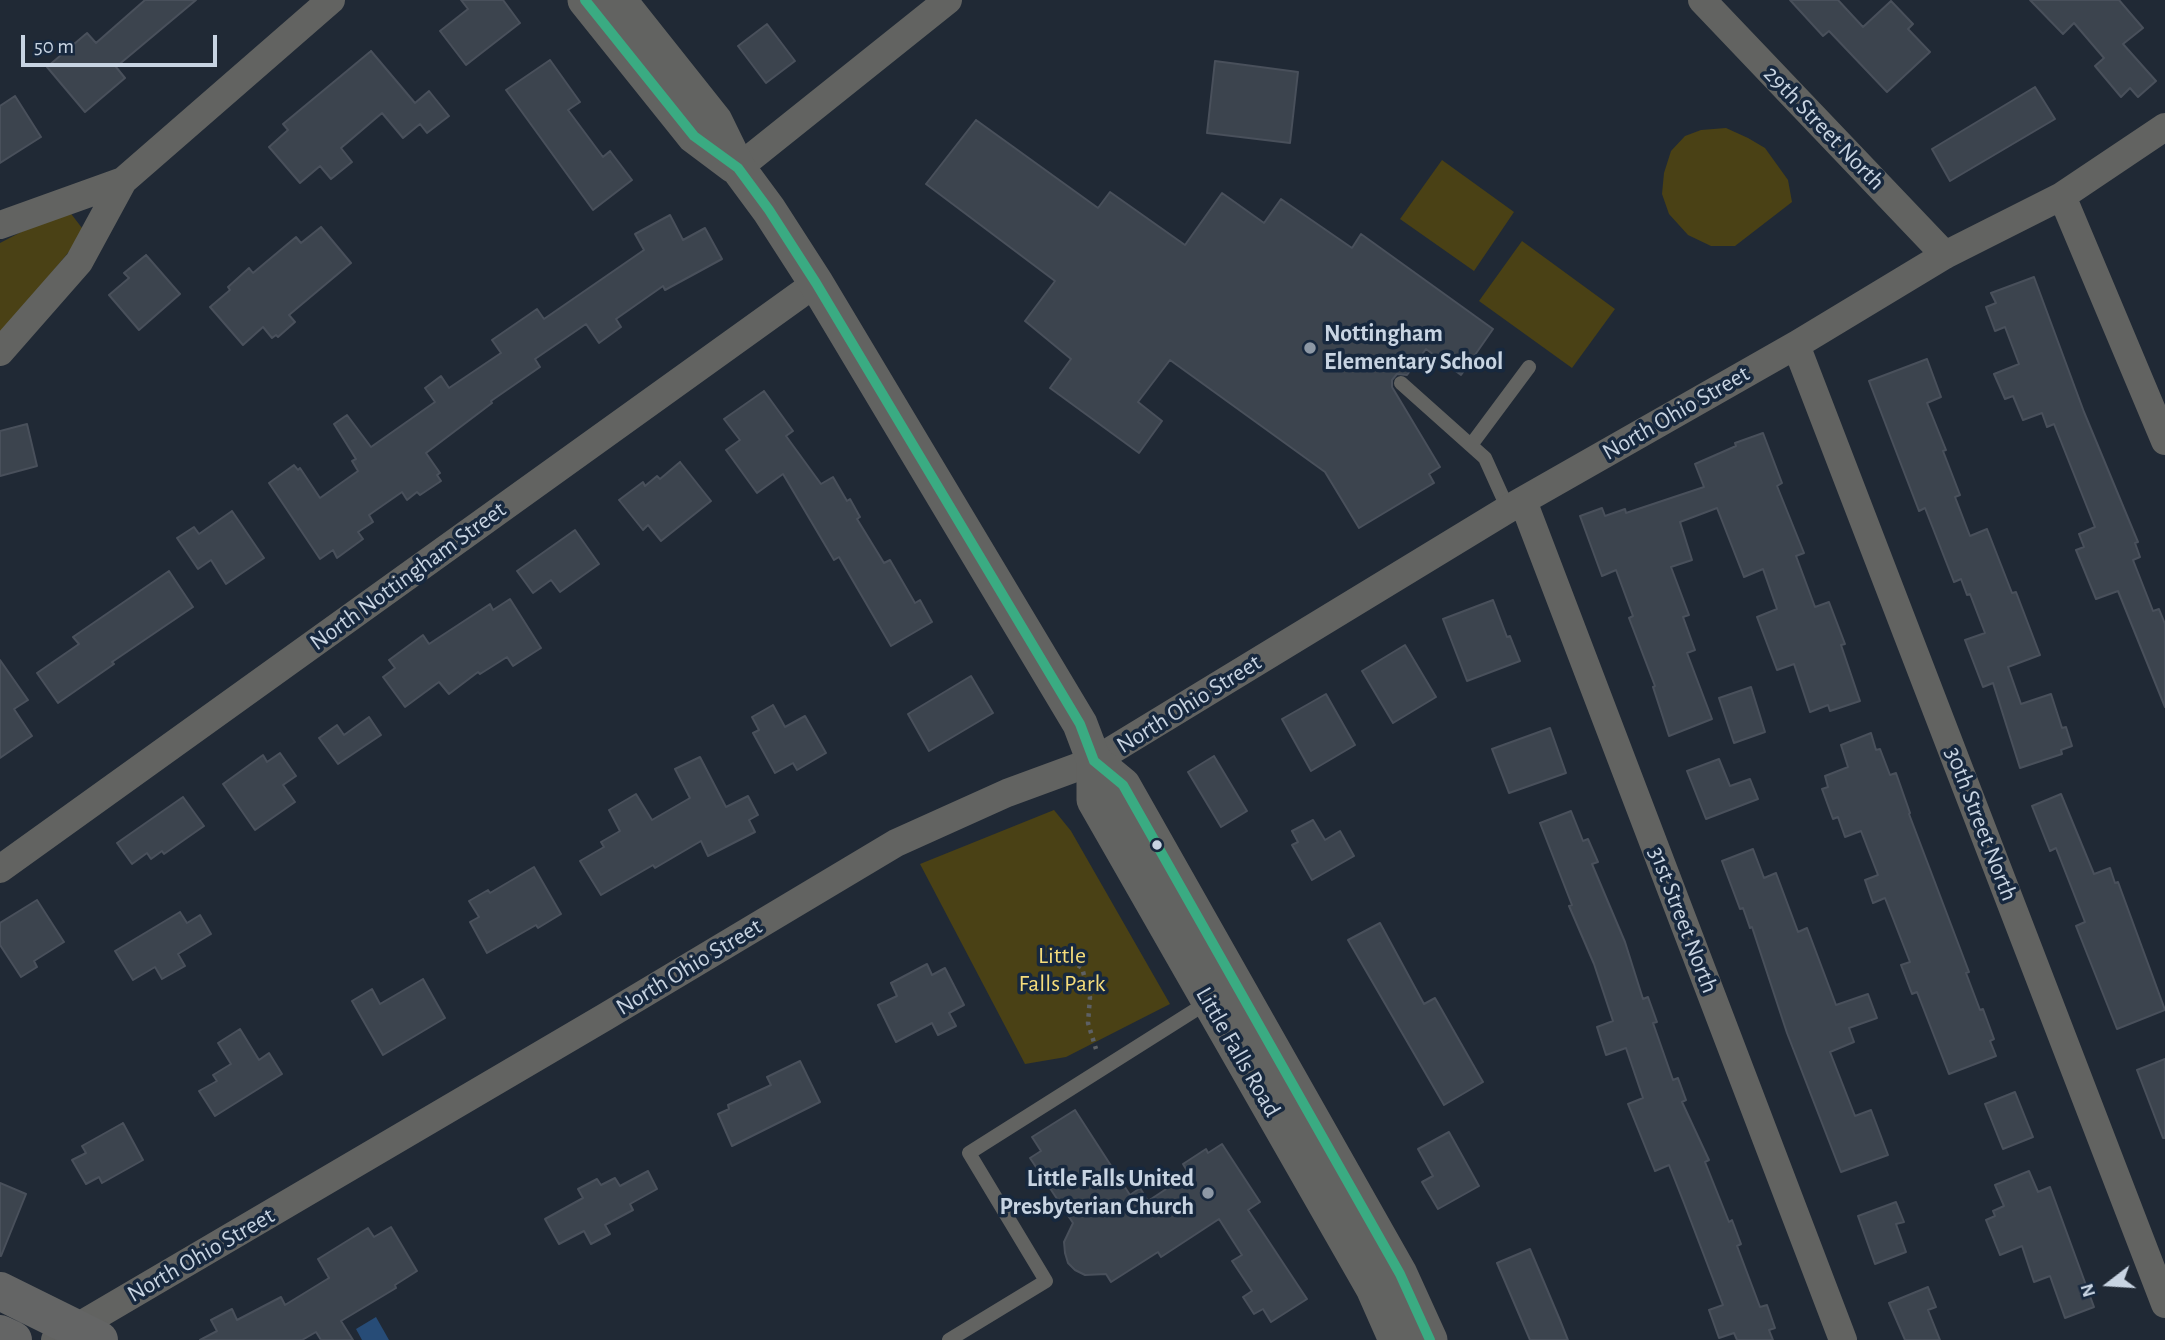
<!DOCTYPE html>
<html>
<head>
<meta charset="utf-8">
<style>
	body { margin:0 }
	#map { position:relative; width:2165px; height:1340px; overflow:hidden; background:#202935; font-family:"Alegreya Sans",sans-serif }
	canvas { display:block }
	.north { position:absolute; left:2074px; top:1249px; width:70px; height:70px; -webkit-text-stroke:5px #17283e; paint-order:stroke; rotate:253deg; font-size:19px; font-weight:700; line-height:28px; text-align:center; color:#c8d4e2 }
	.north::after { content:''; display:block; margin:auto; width:24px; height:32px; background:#c8d4e2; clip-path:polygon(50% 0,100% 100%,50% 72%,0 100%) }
	.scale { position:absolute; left:21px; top:35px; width:196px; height:32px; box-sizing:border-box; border:4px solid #c8d4e2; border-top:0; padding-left:9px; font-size:21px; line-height:24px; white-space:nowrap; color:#c8d4e2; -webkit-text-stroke:5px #17283e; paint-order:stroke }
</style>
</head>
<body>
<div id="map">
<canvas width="2165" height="1340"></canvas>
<div class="north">N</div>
<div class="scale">50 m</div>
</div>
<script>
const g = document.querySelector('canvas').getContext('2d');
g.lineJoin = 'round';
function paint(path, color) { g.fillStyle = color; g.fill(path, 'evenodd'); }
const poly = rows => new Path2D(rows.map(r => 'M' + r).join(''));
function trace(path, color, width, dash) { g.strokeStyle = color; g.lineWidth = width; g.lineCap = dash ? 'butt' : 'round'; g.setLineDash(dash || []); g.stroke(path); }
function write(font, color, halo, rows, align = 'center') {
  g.font = font + ' "Alegreya Sans",sans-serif'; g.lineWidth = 7; g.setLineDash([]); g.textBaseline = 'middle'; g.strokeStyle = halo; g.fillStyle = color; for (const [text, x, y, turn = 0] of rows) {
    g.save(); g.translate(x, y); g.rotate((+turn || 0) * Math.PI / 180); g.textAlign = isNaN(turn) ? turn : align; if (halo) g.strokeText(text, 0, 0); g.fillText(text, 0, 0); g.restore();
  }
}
const green = poly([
	[1726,128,1748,138,1765,148,1788,180,1792,202,1735,246,1711,246,1688,235,1669,214,1662,194,1664,173,1671,151,1685,136,1701,130],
	[1442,160,1514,212,1474,271,1400,219],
	[69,211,85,232,0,336,0,243,48,218],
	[1522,241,1615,309,1572,368,1479,301],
	[1054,810,1071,831,1170,1004,1066,1057,1025,1064,920,864]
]);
const water = poly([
	[376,1317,389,1340,362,1340,356,1329]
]);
const building = poly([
	[145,0,196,0,116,67,125,78,85,112,47,67,87,33,96,43,145,0],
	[461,0,503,0,520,23,466,65,440,31,468,9,461,0],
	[1790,0,1838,0,1863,27,1891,1,1913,24,1908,29,1930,52,1887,92,1829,31,1823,36,1790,0],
	[2030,0,2119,0,2143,28,2123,44,2156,81,2138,97,2130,88,2121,97,2095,66,2104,58,2074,23,2063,34,2030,0],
	[767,24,795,61,766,83,738,46,767,24],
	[371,51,415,103,429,91,449,116,427,133,420,124,403,138,382,113,341,148,352,162,331,179,320,166,300,183,269,147,288,130,283,124,371,51],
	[550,60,580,102,568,110,603,157,610,151,632,180,593,210,506,90,550,60],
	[1215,61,1298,72,1290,143,1207,133,1215,61],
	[2035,87,2055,119,1950,181,1932,149,2035,87],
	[15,96,41,137,0,163,0,106,15,96],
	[976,120,1098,208,1110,192,1185,245,1222,193,1264,223,1281,199,1352,248,1361,234,1493,329,1461,375,1426,349,1407,375,1397,374,1392,380,1392,387,1440,467,1429,474,1434,483,1359,528,1325,472,1170,360,1138,402,1162,421,1139,453,1050,388,1071,359,1025,321,1055,281,926,184,976,120],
	[670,215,683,240,705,228,722,259,665,290,663,286,616,319,621,327,599,343,586,324,535,359,540,367,491,401,492,403,426,453,440,473,437,475,441,481,420,495,417,492,407,500,402,492,369,515,373,522,358,532,363,539,337,558,333,550,320,559,269,483,294,465,298,470,300,468,320,498,358,471,352,461,356,459,334,424,347,415,371,447,435,402,425,388,441,376,449,388,501,353,492,340,537,309,544,319,644,250,635,234,670,215],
	[321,227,351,263,289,315,295,322,278,337,276,335,272,338,263,327,243,345,210,307,230,290,228,287,249,268,253,273,296,237,301,243,321,227],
	[146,255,180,294,139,330,109,295,129,278,124,273,146,255],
	[2034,277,2084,412,2138,542,2135,543,2140,557,2133,560,2153,611,2159,609,2165,624,2165,707,2118,591,2096,599,2076,550,2084,547,2079,534,2095,527,2054,424,2047,427,2042,413,2023,420,2013,396,2005,399,1994,374,2019,364,2005,327,1995,331,1986,307,1996,303,1991,293,2034,277],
	[1927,359,1941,397,1927,403,1946,450,1943,451,1960,495,1955,497,1970,536,1987,529,2012,593,2016,592,2040,655,2008,667,2021,704,2051,694,2062,728,2066,727,2072,746,2061,750,2062,754,2020,768,1993,683,1983,687,1965,640,1985,633,1970,594,1967,595,1961,579,1954,582,1925,508,1919,511,1869,381,1927,359],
	[764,391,793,431,786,436,821,484,833,477,847,501,850,499,860,517,857,519,884,563,890,560,915,603,920,600,932,622,891,646,839,557,834,560,783,474,757,493,726,450,740,440,724,419,764,391],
	[27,424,37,466,0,476,0,431,27,424],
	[1763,433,1782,483,1777,486,1804,553,1796,556,1815,607,1829,602,1845,644,1841,645,1860,701,1830,711,1828,705,1810,712,1794,664,1777,670,1757,617,1777,609,1763,569,1744,577,1717,508,1680,522,1692,560,1671,567,1689,615,1683,617,1695,650,1687,653,1712,719,1669,736,1653,687,1655,686,1629,618,1633,616,1616,570,1602,576,1580,516,1602,508,1605,516,1625,509,1626,513,1704,487,1695,464,1736,446,1735,443,1763,433],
	[680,462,711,501,661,541,648,525,643,530,619,500,643,482,645,486,657,476,660,479,680,462],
	[232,511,264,558,226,584,211,560,198,569,177,538,194,527,199,534,232,511],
	[575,530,599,564,560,592,551,580,533,593,517,571,575,530],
	[169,571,193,607,112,662,114,664,58,703,37,673,79,644,73,637,169,571],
	[510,599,541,648,513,666,507,657,480,674,478,672,449,694,439,682,405,707,383,677,395,668,389,660,423,635,429,644,490,604,493,610,510,599],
	[1493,600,1507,637,1510,636,1520,661,1467,681,1443,619,1493,600],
	[1405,645,1436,697,1393,723,1362,671,1405,645],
	[0,660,28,700,14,709,32,736,0,758,0,660],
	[971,676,993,713,929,751,908,714,971,676],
	[1751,687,1765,732,1734,743,1719,698,1751,687],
	[1326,694,1355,745,1311,771,1282,719,1326,694],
	[773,705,785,727,805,716,826,753,797,770,793,763,775,773,753,733,759,730,752,717,773,705],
	[369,717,381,735,338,764,319,738,337,725,344,735,369,717],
	[1550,728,1566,773,1509,793,1492,749,1550,728],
	[1871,733,1876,750,1880,749,1890,775,1896,773,1910,813,1909,814,1969,972,1966,973,1980,1010,1983,1009,1994,1039,1990,1041,1996,1056,1949,1074,1917,992,1912,994,1901,965,1910,962,1885,898,1873,903,1865,880,1878,875,1861,831,1845,837,1838,817,1833,819,1822,789,1828,787,1825,776,1848,767,1841,745,1871,733],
	[280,753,296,776,283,785,295,802,255,830,223,784,263,755,267,762,280,753],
	[1214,756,1247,811,1221,827,1188,772,1214,756],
	[700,757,726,807,748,796,758,815,749,820,755,832,708,856,701,841,655,868,653,865,601,895,580,861,604,847,601,842,620,831,609,810,636,794,652,820,690,798,675,769,700,757],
	[1719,759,1730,786,1750,779,1758,799,1706,819,1687,771,1719,759],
	[2061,794,2094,874,2110,868,2115,883,2118,882,2165,1010,2117,1029,2076,926,2085,922,2056,848,2050,851,2032,806,2061,794],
	[183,797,204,826,164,854,162,851,151,859,147,853,132,864,117,843,183,797],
	[1571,811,1583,841,1588,839,1598,862,1592,864,1625,942,1643,999,1648,997,1657,1022,1653,1023,1673,1080,1678,1078,1686,1100,1682,1102,1709,1160,1705,1162,1729,1222,1732,1220,1741,1244,1737,1246,1760,1307,1767,1305,1775,1328,1769,1330,1773,1340,1737,1340,1734,1333,1719,1338,1709,1310,1723,1305,1684,1203,1669,1165,1655,1171,1628,1104,1643,1098,1626,1048,1606,1055,1597,1027,1613,1021,1594,964,1569,906,1572,905,1540,823,1571,811],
	[1313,820,1325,840,1340,831,1354,856,1312,880,1292,845,1298,842,1292,831,1313,820],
	[1753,849,1764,878,1776,873,1798,932,1807,928,1836,1005,1868,994,1877,1018,1849,1028,1854,1042,1830,1052,1855,1116,1871,1110,1888,1155,1841,1172,1787,1033,1752,927,1750,928,1743,908,1740,909,1722,861,1753,849],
	[534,867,561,914,538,928,536,925,487,953,470,922,479,917,469,901,488,890,490,893,534,867],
	[37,900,64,942,34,961,37,967,21,977,0,945,0,923,37,900],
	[180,912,187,923,200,915,211,934,178,954,185,966,162,979,155,967,133,980,115,951,180,912],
	[1380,923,1424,1004,1435,998,1483,1082,1444,1105,1348,940,1380,923],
	[927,964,932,975,945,968,964,1005,949,1013,956,1026,938,1035,932,1023,896,1042,878,1005,897,996,891,983,927,964],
	[423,979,445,1018,383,1055,352,1001,372,989,380,1004,423,979],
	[240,1029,259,1060,269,1053,282,1074,215,1116,199,1091,217,1081,213,1075,231,1064,218,1043,240,1029],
	[2165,1059,2165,1138,2163,1138,2137,1070,2165,1059],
	[800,1061,820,1102,732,1146,718,1114,729,1109,728,1105,771,1085,767,1077,800,1061],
	[2015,1092,2033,1137,2003,1149,1985,1104,2015,1092],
	[1075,1110,1130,1195,1140,1188,1148,1201,1189,1174,1183,1164,1206,1149,1208,1153,1222,1144,1260,1202,1248,1210,1307,1299,1271,1322,1263,1309,1254,1314,1243,1297,1252,1291,1232,1261,1242,1255,1219,1219,1161,1257,1158,1252,1111,1282,1106,1274,1085,1275,1075,1270,1068,1263,1065,1253,1064,1242,1073,1223,1030,1158,1041,1151,1032,1137,1075,1110],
	[123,1123,143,1160,102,1183,99,1177,86,1184,72,1160,86,1153,82,1146,123,1123],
	[1449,1132,1479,1186,1438,1209,1422,1182,1433,1176,1418,1149,1449,1132],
	[648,1171,657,1189,630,1204,633,1210,605,1225,610,1234,591,1244,584,1231,559,1244,545,1219,583,1198,578,1189,597,1179,601,1185,615,1178,620,1186,648,1171],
	[2029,1171,2038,1192,2050,1187,2094,1307,2065,1318,2050,1276,2034,1282,2022,1246,2000,1255,1986,1220,1995,1216,1993,1211,2004,1206,1995,1185,2029,1171],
	[0,1183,26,1194,1,1256,0,1256,0,1183],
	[1896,1202,1904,1222,1896,1224,1906,1252,1875,1264,1858,1216,1896,1202],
	[391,1227,417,1271,395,1285,396,1288,341,1321,353,1340,321,1340,316,1332,302,1340,200,1340,217,1331,211,1320,232,1309,237,1320,281,1297,285,1305,329,1278,318,1259,368,1228,374,1237,391,1227],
	[1530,1249,1560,1320,1568,1340,1530,1340,1497,1263,1530,1249],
	[1928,1287,1936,1307,1928,1310,1940,1340,1905,1340,1889,1303,1928,1287]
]);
const path = poly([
	[1047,953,1067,958,1082,968,1090,997,1088,1023,1096,1049]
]);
const service = poly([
	[1401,383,1485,458,1508,509],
	[1471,445,1529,367],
	[949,1340,1046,1281,969,1153,1208,1002]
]);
const minor = poly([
	[1702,0,1945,255],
	[738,168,948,0],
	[2062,196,2165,441],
	[0,225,123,181],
	[1796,345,2165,1304],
	[0,352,79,262,123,181,331,0],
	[1523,501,1843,1340],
	[0,869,816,283],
	[55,1340,605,1017,896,843,1007,793,1094,761,1508,509,1796,345,1945,255,2062,196,2165,127]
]);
const tertiary = poly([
	[585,0,694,136,734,166],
	[619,0,715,121,738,168,769,210,816,283,1080,724,1094,761,1094,800,1373,1288,1396,1340],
	[1094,761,1123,785,1400,1274,1430,1340]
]);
const secondary = poly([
	[0,1291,99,1340],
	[0,1334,13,1340]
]);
const bus1 = poly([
	[585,0,694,136,738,168,769,210,816,283,1080,724,1094,761,1123,785,1400,1274,1430,1340]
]);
const markers = [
	[1310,348,7,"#8d98a5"],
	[1157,845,6,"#c8d4e2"],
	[1208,1193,7,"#8d98a5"]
];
const streetNames = [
	["29th Street North",1824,128,46],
	["North Ohio Street",1676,413,-30],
	["North Nottingham Street",408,576,-36],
	["North Ohio Street",1189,704,-32],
	["30th Street North",1981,824,69],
	["31st Street North",1683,920,69],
	["North Ohio Street",689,967,-31],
	["Little Falls Road",1238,1052,60],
	["North Ohio Street",201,1255,-30]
];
const poiNames = [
	["Nottingham",1324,334],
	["Elementary School",1324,362],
	["Little Falls United",1194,1179,"right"],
	["Presbyterian Church",1194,1207,"right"]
];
const parkNames = [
	["Little",1062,956],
	["Falls Park",1062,984]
];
paint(green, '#4a4115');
paint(water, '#274c77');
paint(building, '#3c444e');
trace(building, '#49505b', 2);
trace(path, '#5d6064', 4.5, [3.5, 5]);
trace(service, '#626361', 14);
trace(minor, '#626361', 28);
trace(tertiary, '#626361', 35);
trace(secondary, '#646565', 38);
trace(bus1, '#3aab82', 10);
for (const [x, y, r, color] of markers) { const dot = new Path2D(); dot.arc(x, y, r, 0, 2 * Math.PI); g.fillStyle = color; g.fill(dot); trace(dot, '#17283e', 2.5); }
write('24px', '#c8d4e2', '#17283e', streetNames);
write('bold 24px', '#c8d4e2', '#17283e', poiNames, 'left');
write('24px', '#f5dc7b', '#17283e', parkNames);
</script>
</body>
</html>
